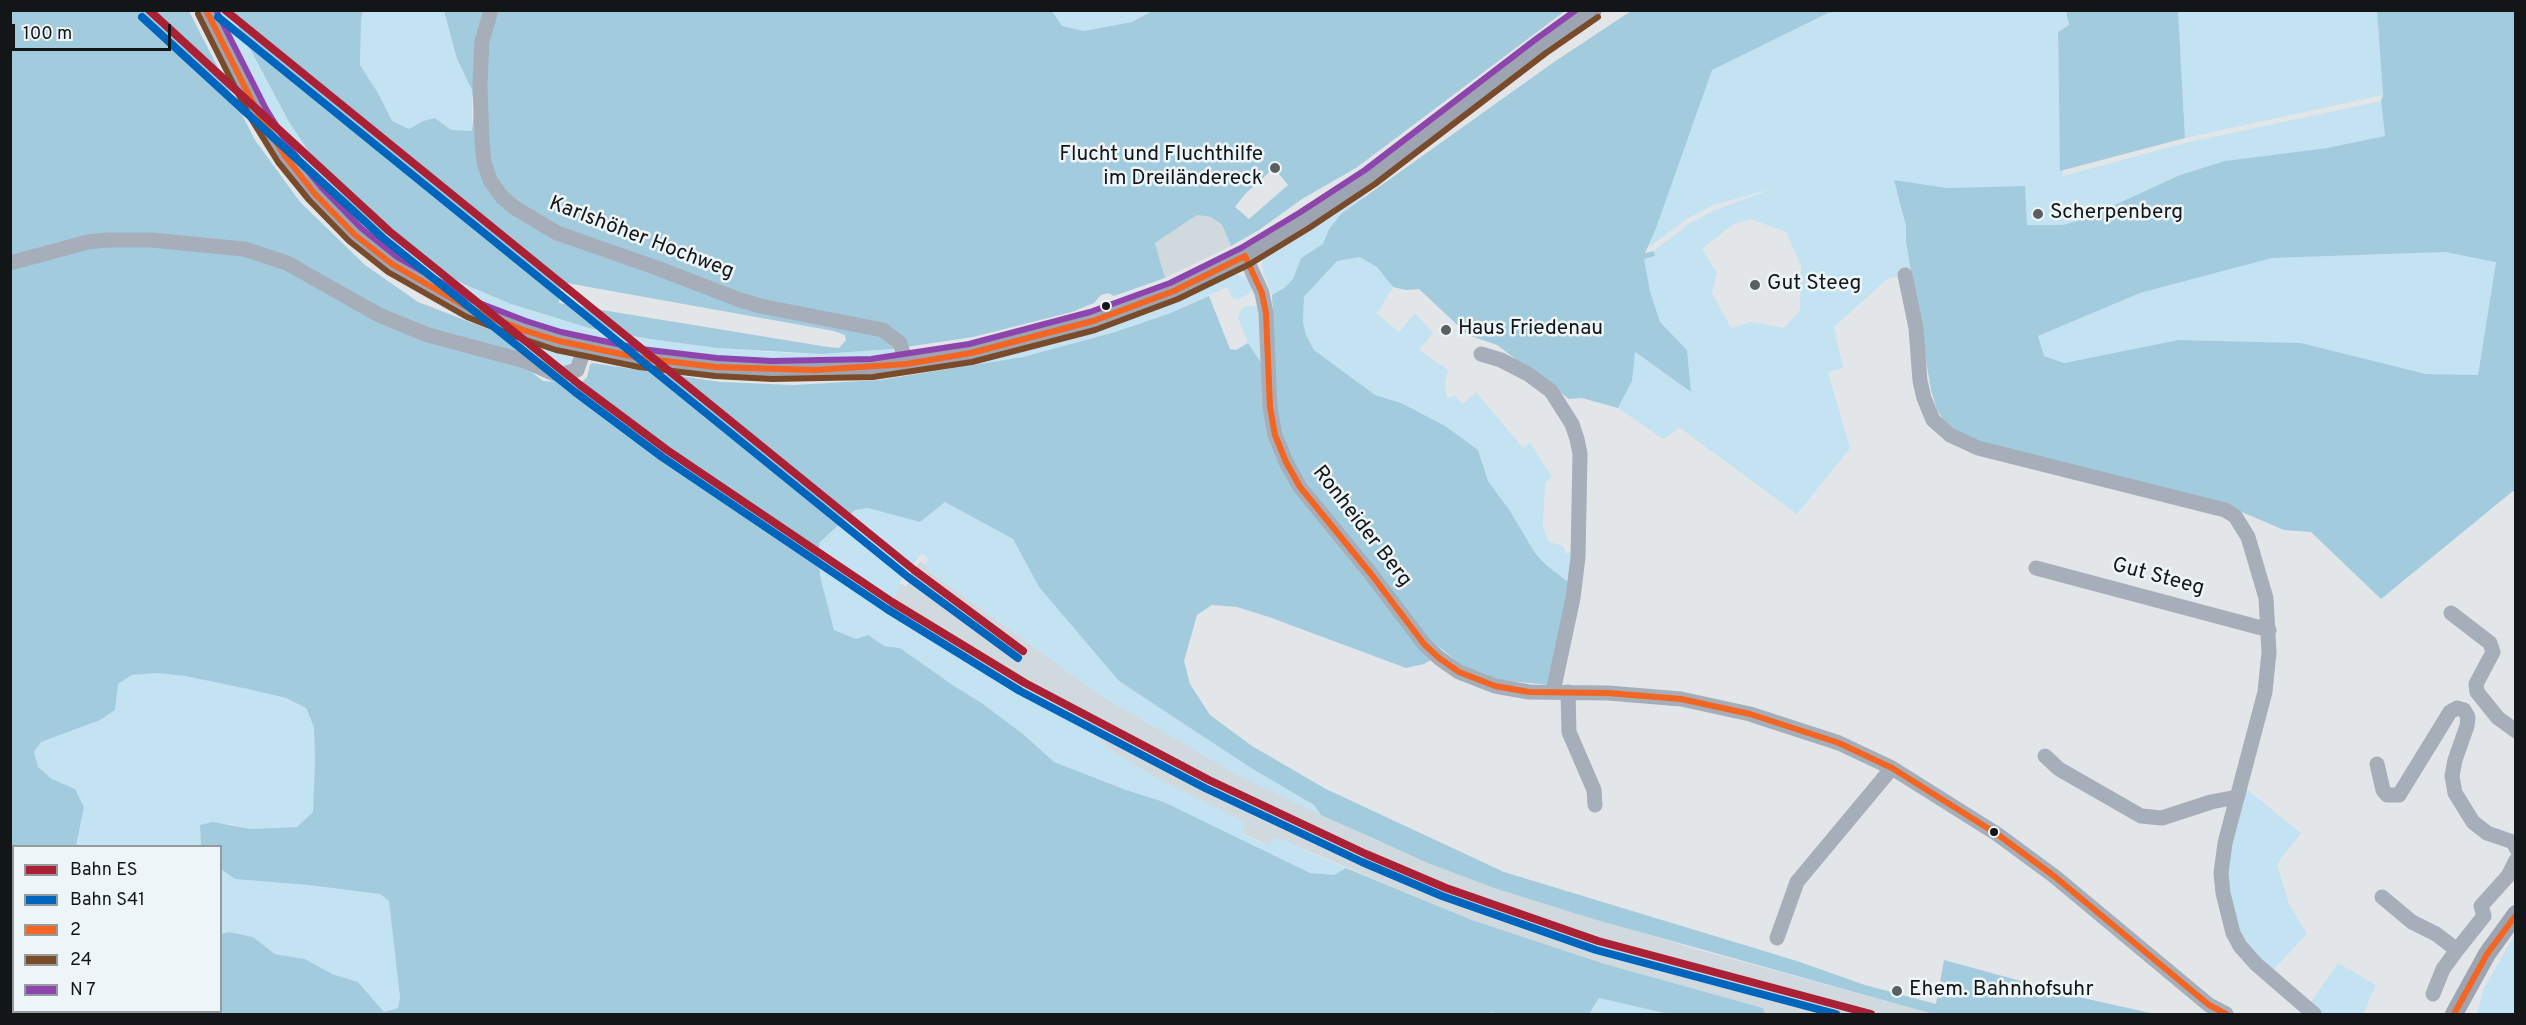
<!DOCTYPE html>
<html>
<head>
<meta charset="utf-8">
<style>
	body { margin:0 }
	#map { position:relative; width:2526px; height:1025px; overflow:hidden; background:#e3e6e8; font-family:Overpass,sans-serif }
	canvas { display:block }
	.frame { position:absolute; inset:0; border:12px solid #131617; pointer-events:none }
	.legend { position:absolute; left:12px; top:845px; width:210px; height:168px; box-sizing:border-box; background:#eef5f8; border:2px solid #969c9e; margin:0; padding:8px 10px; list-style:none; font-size:18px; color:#131617 }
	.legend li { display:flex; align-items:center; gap:12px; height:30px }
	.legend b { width:30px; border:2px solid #969c9e }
	.scale { position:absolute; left:12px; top:24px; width:159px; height:27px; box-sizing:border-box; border:3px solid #131617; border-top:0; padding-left:8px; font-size:18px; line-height:21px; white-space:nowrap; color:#131617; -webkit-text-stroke:4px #eef5f8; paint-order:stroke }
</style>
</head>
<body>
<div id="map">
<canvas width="2526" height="1025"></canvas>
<div class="frame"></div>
<ul class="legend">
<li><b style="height:8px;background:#aa2135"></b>Bahn ES</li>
<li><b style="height:8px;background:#0065bd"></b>Bahn S41</li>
<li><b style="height:8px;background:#f26522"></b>2</li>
<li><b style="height:8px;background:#7a4b2a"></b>24</li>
<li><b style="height:8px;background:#8e44ad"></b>N 7</li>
</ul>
<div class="scale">100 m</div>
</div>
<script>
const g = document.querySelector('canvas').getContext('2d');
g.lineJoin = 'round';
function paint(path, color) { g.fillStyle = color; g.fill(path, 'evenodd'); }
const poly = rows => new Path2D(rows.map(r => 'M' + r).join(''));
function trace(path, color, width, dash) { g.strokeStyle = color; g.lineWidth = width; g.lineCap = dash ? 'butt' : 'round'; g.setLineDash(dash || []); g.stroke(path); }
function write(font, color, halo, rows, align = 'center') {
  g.font = font + ' Overpass,sans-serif'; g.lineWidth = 5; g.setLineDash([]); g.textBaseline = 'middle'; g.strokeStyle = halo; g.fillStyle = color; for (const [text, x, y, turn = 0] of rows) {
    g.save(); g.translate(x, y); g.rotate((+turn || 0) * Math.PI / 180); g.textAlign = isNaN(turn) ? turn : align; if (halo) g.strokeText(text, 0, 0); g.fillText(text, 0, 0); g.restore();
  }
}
const built = poly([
	[1197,215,1211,217,1222,226,1231,246,1165,278,1155,243],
	[921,561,933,574,1104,698,1240,776,1375,840,1497,889,1699,950,1933,1014,1765,1014,1763,1008,1605,964,1472,920,1275,837,1268,845,1242,833,1246,823,1156,778,1115,753,1076,721,888,611,901,583,906,587,910,581,907,578]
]);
const green = poly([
	[1840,10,2066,11,2069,25,2058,32,2059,107,2063,176,2185,143,2381,101,2385,136,2327,148,2225,161,2180,175,2084,219,2063,225,2027,225,2025,186,1947,188,1894,180,1906,226,1906,242,1911,273,1887,279,1834,327,1843,368,1828,372,1850,448,1797,514,1680,428,1663,439,1618,408,1632,381,1634,352,1691,392,1687,350,1660,322,1650,291,1644,259,1655,256,1654,251,1659,247,1690,223,1715,210,1772,189,1713,205,1687,219,1649,247,1712,69,1828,13],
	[1751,219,1786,232,1801,266,1800,310,1784,328,1752,322,1731,328,1712,293,1717,273,1702,249,1732,225],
	[216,11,230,11,289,122,328,180,466,285,511,304,549,316,589,328,650,339,767,352,821,354,893,349,892,355,862,360,772,362,674,354,621,346,560,331,523,320,464,296,401,259,346,214,319,186,288,145,269,114],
	[363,11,444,11,457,59,472,90,472,131,451,130,435,118,423,121,409,129,392,121,378,93,360,65,361,19],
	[1051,11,1154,11,1132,22,1084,31,1062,26],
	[2178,11,2377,11,2383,95,2185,138],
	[1361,191,1365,198,1341,214,1329,229,1323,244,1301,258,1293,279,1284,288,1272,295,1263,273,1262,263,1265,255],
	[2445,252,2496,261,2478,375,2426,374,2301,343,2178,340,2064,363,2044,356,2038,336,2140,293,2272,258],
	[1360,257,1377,266,1393,287,1377,314,1399,332,1415,313,1433,333,1419,350,1448,370,1445,385,1447,398,1455,396,1463,404,1476,392,1523,448,1530,443,1552,477,1545,483,1543,527,1549,542,1563,546,1565,553,1574,553,1571,584,1546,565,1535,553,1510,511,1488,481,1478,449,1401,403,1375,395,1314,350,1306,335,1303,322,1304,298,1337,261],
	[1233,273,1246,277,1252,287,1250,293,1238,300,1232,298,1227,287,1168,314,1115,332,1023,357,940,370,940,367,1016,350,1167,305],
	[1249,306,1258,306,1262,364,1248,343,1238,318,1242,308],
	[522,342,573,358,573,363,566,369,554,369,529,354],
	[945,502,1013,539,1039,587,1119,681,1251,768,1314,805,1321,815,1240,776,1104,698,933,574,924,565,929,559,922,553,900,581,901,583,888,611,1076,721,1115,753,1156,778,1246,823,1242,834,1267,845,1275,837,1346,868,1334,875,1310,873,1164,802,1126,790,1054,762,1023,734,983,704,954,686,900,648,884,646,868,635,856,639,834,630,820,576,819,543,855,510,868,508,920,522],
	[156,673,185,676,248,689,286,698,306,708,314,727,315,759,313,812,297,827,251,829,230,824,200,825,201,846,76,846,84,807,75,789,52,779,38,767,34,752,41,742,75,729,118,684,132,675],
	[2245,788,2301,833,2277,864,2289,904,2307,934,2272,971,2246,946,2236,927,2226,867],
	[221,869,235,879,308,885,380,894,389,901,400,998,398,1008,384,1012,358,982,332,974,305,959,275,954,253,937,229,932,221,934],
	[2515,934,2515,1014,2477,1014,2484,988],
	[2338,963,2376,985,2363,1014,2320,1014,2309,1005],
	[1599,998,1664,1012,1669,1014,1589,1014]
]);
const forest = poly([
	[1051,10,1062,26,1084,31,1132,22,1154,10,1565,11,1356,168,1302,199,1259,230,1231,246,1222,225,1211,217,1197,215,1155,243,1165,278,1114,296,1108,293,1101,295,1094,303,1072,312,973,337,893,349,821,354,718,348,650,339,589,328,511,304,466,285,433,266,400,246,362,215,328,180,289,122,230,11,363,11,361,20,360,65,378,93,392,121,409,129,423,121,435,118,451,130,472,131,474,110,472,90,457,59,444,11],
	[1274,168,1288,185,1249,219,1235,207,1245,194],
	[561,282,834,331,845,335,846,340,839,348,828,347,559,303],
	[10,11,189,11,255,140,300,202,365,265,418,302,522,342,529,354,530,371,543,381,581,383,587,377,590,365,592,363,721,382,793,385,880,380,1023,357,1115,332,1168,314,1209,296,1230,349,1236,350,1248,343,1262,364,1271,437,1431,660,1424,664,1406,668,1269,617,1237,607,1212,605,1197,615,1184,661,1190,684,1210,715,1252,746,1326,789,1504,872,1797,961,1865,985,1936,1004,1944,960,2083,998,2155,1014,1933,1014,1597,920,1497,889,1428,863,1321,815,1314,805,1251,768,1119,681,1039,587,1013,539,945,502,920,522,868,508,855,510,819,543,820,576,834,630,856,639,868,635,884,646,900,648,954,686,983,704,1023,734,1054,762,1126,790,1164,802,1310,873,1334,875,1346,868,1472,920,1605,964,1763,1008,1765,1014,1669,1014,1599,998,1589,1014,1497,1014,1491,1012,1491,1014,11,1014],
	[156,673,185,676,248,689,286,698,306,708,314,727,315,759,313,812,297,827,251,829,213,822,200,825,201,846,220,846,221,869,235,879,308,885,380,894,389,901,400,998,398,1008,384,1012,358,982,332,974,305,959,275,954,253,937,229,932,221,934,220,1012,14,1012,14,846,76,846,84,807,75,789,52,779,38,767,34,752,41,742,100,720,115,710,118,684,132,675],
	[1631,11,1840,11,1828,13,1712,70,1655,231,1645,253,1654,251,1655,256,1644,259,1650,291,1660,322,1687,350,1691,392,1635,352,1632,381,1618,408,1582,398,1569,399,1497,345,1468,335,1419,289,1406,290,1393,287,1377,267,1360,257,1337,261,1304,297,1303,322,1306,335,1314,350,1375,395,1401,403,1445,426,1478,450,1488,481,1510,511,1535,553,1546,565,1571,584,1551,685,1497,680,1464,667,1429,639,1306,482,1292,459,1282,433,1277,407,1272,295,1284,288,1293,279,1301,258,1323,244,1329,229,1341,214,1554,62],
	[2066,11,2178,11,2185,138,2060,171,2058,32,2069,25],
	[2377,11,2515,11,2515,492,2513,491,2381,599,2311,532,2284,530,2237,510,1978,443,1947,425,1937,410,1931,390,1906,242,1906,226,1894,180,1947,188,2025,186,2027,225,2063,225,2084,219,2180,175,2225,161,2327,148,2385,136,2381,101,2383,95],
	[2445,252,2496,262,2478,375,2426,374,2301,343,2178,340,2064,363,2044,356,2038,336,2140,293,2272,258]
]);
const minor = poly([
	[491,10,482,41,480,84,482,141,484,162,490,180,502,197,515,208,557,233,657,268,740,300,760,306,883,330,900,343,906,364],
	[1245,256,1262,293,1266,313,1270,407,1275,435,1286,462,1300,487,1371,574,1424,644,1439,658,1459,672,1495,686,1529,692,1608,693,1681,699,1750,714,1839,743,1892,768,1997,834,2054,876,2209,1005,2226,1014],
	[10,263,88,242,107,240,151,240,244,249,287,263,379,315,428,335,525,361,552,373,560,375,577,370,585,347],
	[1905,275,1916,328,1920,381,1924,398,1933,420,1950,435,1978,448,2225,510,2235,516,2248,537,2266,598,2269,652,2265,692,2225,843,2221,873,2223,893,2233,933,2240,946,2256,964,2314,1014],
	[1481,354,1501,360,1528,374,1551,391,1572,424,1577,439,1580,454,1578,557,1573,598,1553,692],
	[2036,568,2269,630],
	[2451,613,2490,643,2493,652,2476,684,2477,692,2498,718,2516,731],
	[1568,692,1569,732,1594,790,1595,805],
	[2045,756,2059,769,2141,816,2162,818,2211,802,2237,797],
	[2377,764,2383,790,2387,795,2399,795,2450,712,2457,708,2464,710,2468,717,2467,726,2455,760,2452,776,2455,793,2473,822,2487,833,2513,842,2516,848],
	[2382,897,2412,922,2436,934,2457,950,2484,916,2481,906,2508,876,2516,860],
	[1777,938,1797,882,1892,768],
	[2433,994,2443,969,2457,950]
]);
const major = poly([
	[206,10,258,113,285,156,315,194,355,235,392,264,470,309,523,330,559,341,640,358,716,367,772,370,872,368,971,353,1093,321,1174,291,1245,256,1304,221,1370,177,1541,46,1593,10],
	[2454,1014,2487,954,2516,914]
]);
const bus1 = poly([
	[206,10,258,113,285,156,315,194,355,235,392,264,470,309,523,330,559,341,640,358,716,367,815,370,906,364,971,353,1093,321,1174,291,1245,256],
	[1245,256,1262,293,1266,313,1270,407,1275,435,1286,462,1300,487,1371,574,1424,644,1439,658,1459,672,1495,686,1529,692,1608,693,1681,699,1750,714,1839,743,1892,768,1997,834,2054,876,2209,1005,2226,1014],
	[2454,1014,2487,954,2516,915]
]);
const bus2 = poly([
	[198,14,250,117,278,162,309,200,349,241,388,272,467,317,520,338,556,350,639,367,715,376,772,379,873,377,972,362,1095,330,1178,299,1250,264,1309,228,1375,184,1546,53,1598,17]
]);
const bus3 = poly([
	[216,10,266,109,292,151,322,188,361,228,397,257,474,301,526,321,561,332,641,349,717,358,772,361,871,359,969,344,1090,312,1170,283,1241,248,1299,213,1365,170,1536,39,1576,10]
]);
const rail1 = poly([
	[149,10,389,231,580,385,667,450,892,602,1025,683,1209,780,1366,854,1446,888,1598,941,1871,1014],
	[225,10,914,570,1023,651]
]);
const rail2 = poly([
	[142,17,383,238,575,392,662,457,887,609,1020,691,1205,788,1362,862,1442,896,1596,950,1836,1014],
	[218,17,908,577,1018,658]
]);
const markers = [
	[1275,168,6,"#5c5f60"],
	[2038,214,6,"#5c5f60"],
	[1755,285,6,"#5c5f60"],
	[1106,306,5,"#131617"],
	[1446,330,6,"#5c5f60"],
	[1994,832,5,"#131617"],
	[1897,991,6,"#5c5f60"]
];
const poiNames = [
	["Flucht und Fluchthilfe",1263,156,"right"],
	["im Dreiländereck",1263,180,"right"],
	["Scherpenberg",2050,214],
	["Gut Steeg",1767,285],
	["Haus Friedenau",1458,330],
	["Ehem. Bahnhofsuhr",1909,991]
];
const streetNames = [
	["Karlshöher Hochweg",641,239,21],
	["Ronheider Berg",1361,527,52],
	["Gut Steeg",2158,578,15]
];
paint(built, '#cfd9de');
paint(green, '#c3e2f2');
paint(forest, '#a2cbde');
trace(minor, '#a6aeba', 15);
trace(major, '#9da5b3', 18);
trace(bus1, '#f26522', 6);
trace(bus2, '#7a4b2a', 6);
trace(bus3, '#8e44ad', 6);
trace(rail1, '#aa2135', 8);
trace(rail2, '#0065bd', 8);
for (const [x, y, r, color] of markers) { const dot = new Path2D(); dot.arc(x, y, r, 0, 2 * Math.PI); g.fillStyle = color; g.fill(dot); trace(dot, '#eef5f8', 2); }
write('21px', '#131617', '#eef5f8', poiNames, 'left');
write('21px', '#131617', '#eef5f8', streetNames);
</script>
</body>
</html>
